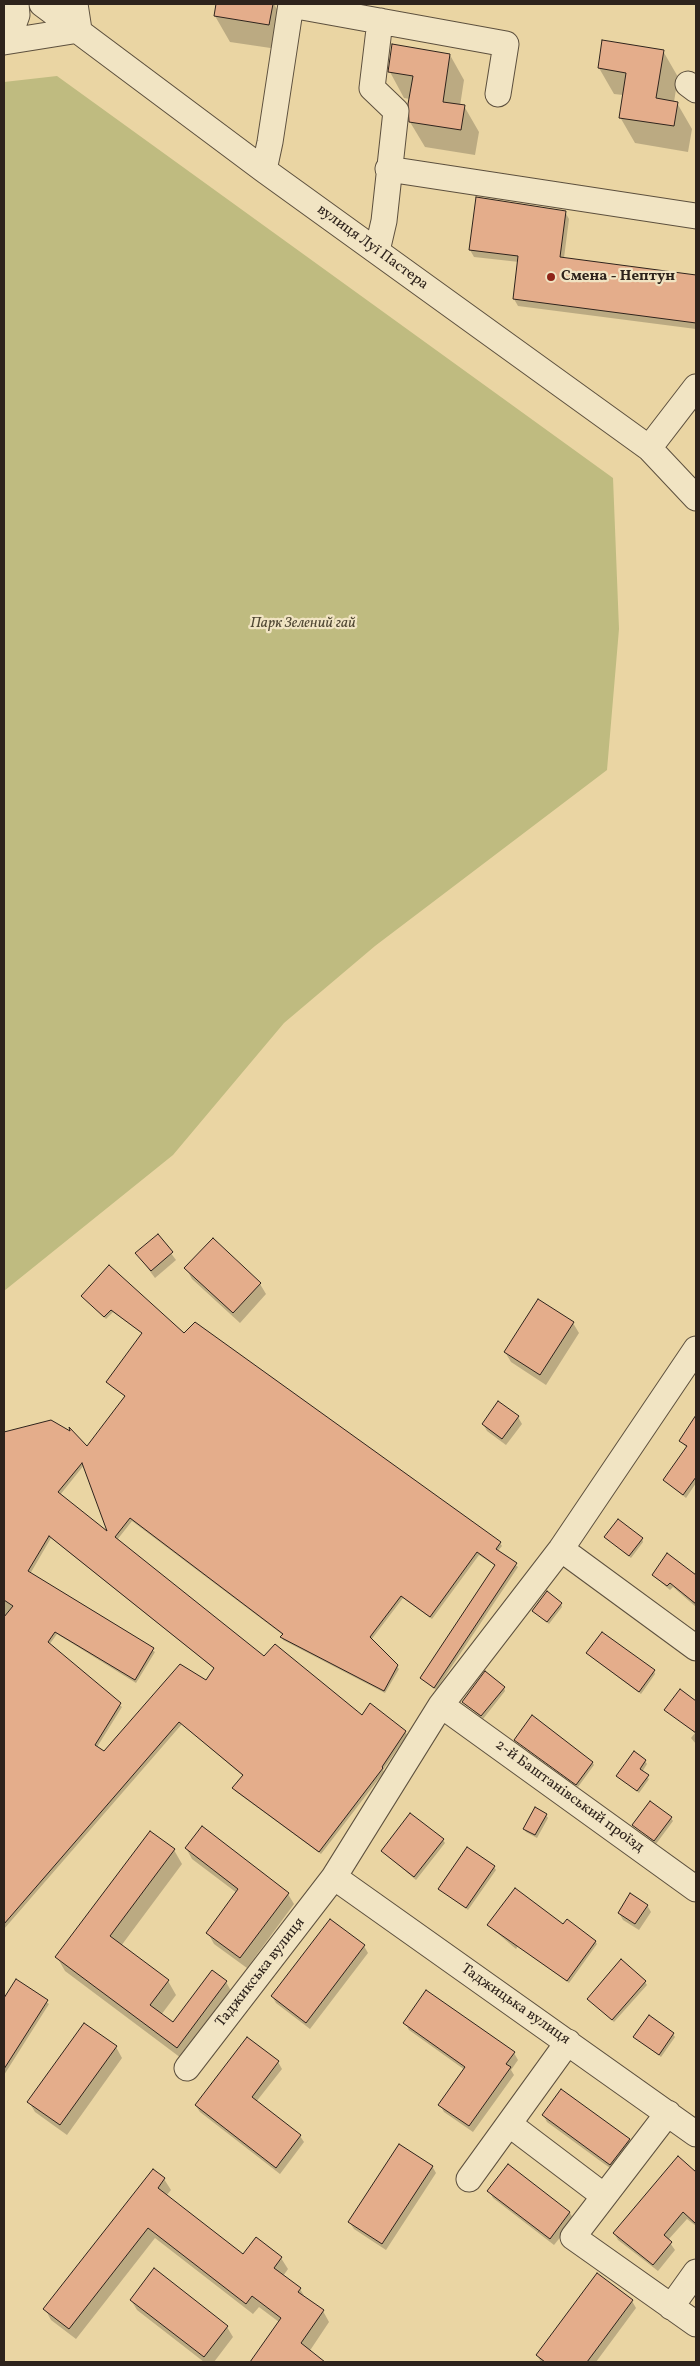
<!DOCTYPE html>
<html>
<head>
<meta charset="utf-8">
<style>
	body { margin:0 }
	#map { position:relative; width:700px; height:2366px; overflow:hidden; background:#ead5a3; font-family:Vollkorn,serif }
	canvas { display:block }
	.frame { position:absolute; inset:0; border:5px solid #2e231c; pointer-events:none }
</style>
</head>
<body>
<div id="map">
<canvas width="700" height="2366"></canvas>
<div class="frame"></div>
</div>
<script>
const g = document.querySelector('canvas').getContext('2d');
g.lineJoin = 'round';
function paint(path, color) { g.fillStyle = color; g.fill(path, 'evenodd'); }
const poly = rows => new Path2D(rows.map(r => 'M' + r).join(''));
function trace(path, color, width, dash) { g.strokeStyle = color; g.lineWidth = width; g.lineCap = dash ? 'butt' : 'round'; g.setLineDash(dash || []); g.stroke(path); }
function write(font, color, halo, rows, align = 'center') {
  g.font = font + ' Vollkorn,serif'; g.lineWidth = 4.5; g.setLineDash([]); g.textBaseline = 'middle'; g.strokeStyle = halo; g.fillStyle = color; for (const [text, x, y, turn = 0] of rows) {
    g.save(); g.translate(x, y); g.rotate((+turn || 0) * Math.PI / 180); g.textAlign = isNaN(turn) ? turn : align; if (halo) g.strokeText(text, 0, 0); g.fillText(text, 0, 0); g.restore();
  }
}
const green = poly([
	[57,76,613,478,619,629,607,770,375,946,284,1023,173,1155,4,1291,4,82]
]);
const shadow = poly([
	[217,4,274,4,287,27,284,50,230,42,215,16],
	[663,51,678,77,674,102,677,103,692,129,688,152,635,143,620,117,623,95,614,94,599,68],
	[450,55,464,80,460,106,464,106,479,132,475,155,425,147,410,122,410,99,404,98,390,72],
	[565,212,569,219,564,258,696,276,696,329,518,306,514,299,519,262,474,257,470,250],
	[158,1236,176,1260,155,1278,137,1254],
	[186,1268,260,1284,266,1294,240,1323,192,1279],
	[82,1296,184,1335,500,1543,502,1546,498,1551,518,1567,436,1690,421,1678,496,1566,479,1555,432,1619,403,1598,371,1640,399,1669,385,1693,283,1640,282,1637,283,1635,132,1521,117,1540,265,1658,362,1716,405,1731,407,1735,383,1770,384,1772,321,1854,235,1791,234,1788,243,1776,182,1724,4,1929,4,1433,50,1421,87,1448,126,1397,108,1382,143,1334,113,1312,106,1319],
	[84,1465,110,1535,60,1495],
	[51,1538,215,1669,206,1681,104,1753,97,1747,122,1707,49,1645,57,1634,136,1683,155,1652,30,1574],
	[573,1323,579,1333,546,1385,511,1362,505,1352],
	[518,1417,522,1424,506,1445,487,1431,483,1424],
	[696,1417,696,1483,686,1498,664,1480,687,1448,680,1441],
	[606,1537,642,1539,643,1542,631,1558],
	[667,1555,696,1576,696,1607,673,1587,670,1590,653,1575],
	[561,1604,562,1607,549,1624,533,1611],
	[590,1656,654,1671,655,1674,641,1694],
	[504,1688,505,1691,483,1719,463,1702],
	[680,1690,696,1703,696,1744,691,1738,695,1733,666,1710],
	[516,1740,592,1762,594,1765,578,1787],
	[634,1753,645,1761,647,1764,642,1772,649,1779,639,1793,618,1776],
	[546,1815,548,1818,537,1838,526,1832,524,1829],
	[671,1818,673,1821,656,1844,634,1825],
	[151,1833,174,1850,182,1864,121,1946,168,1981,176,1995,161,2015,173,2024,226,1982,234,1996,185,2061,65,1971,57,1957],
	[443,1840,445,1843,416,1880,382,1851],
	[186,1848,288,1894,294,1904,247,1968,214,1944,208,1933,237,1893,192,1859],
	[494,1867,496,1870,468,1910,440,1889],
	[647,1905,651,1912,639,1930,623,1920,619,1913],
	[488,1925,563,1926,595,1941,597,1944,569,1983,518,1946,516,1949],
	[364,1946,368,1953,310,2029,276,2003,272,1996],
	[16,1981,49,2004,4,2075,4,2000],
	[645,1982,647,1985,614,2022,589,1999],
	[405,2023,514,2053,518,2060,511,2070,514,2075,473,2132,444,2112,440,2105,465,2070,409,2030],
	[673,2034,675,2037,661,2057,635,2037],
	[116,2047,122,2058,67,2135,35,2112,29,2102],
	[278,2062,282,2069,256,2102,300,2136,304,2142,280,2174,200,2112,196,2106],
	[543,2115,629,2140,633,2147,614,2171,547,2122],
	[678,2158,696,2174,696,2226,687,2219,668,2240,675,2250,658,2271,618,2240,614,2233],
	[432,2166,436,2173,386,2250,354,2229,350,2223],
	[508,2166,570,2213,574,2220,554,2245,493,2198,489,2191],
	[164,2179,171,2190,166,2196,243,2256,257,2238,281,2258,288,2269,283,2276,300,2289,306,2299,323,2311,329,2322,309,2352,323,2362,252,2362,279,2322,259,2307,253,2314,155,2238,76,2339,51,2320,45,2309],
	[597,2275,632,2301,636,2308,596,2362,541,2362,537,2355],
	[131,2300,227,2327,233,2337,214,2362,204,2362,137,2310]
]);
const building = poly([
	[216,4,273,4,269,25,214,16,216,4],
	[602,40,664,50,656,98,678,102,674,126,619,118,626,73,598,68,602,40],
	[392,44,450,54,443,102,465,105,461,130,409,122,408,104,413,76,388,72,392,44],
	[476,197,566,211,560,257,696,275,696,323,513,299,518,256,469,250,476,197],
	[158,1234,173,1252,151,1271,135,1253,158,1234],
	[213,1238,261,1283,233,1313,184,1268,213,1238],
	[109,1265,184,1333,195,1322,501,1542,496,1549,517,1563,434,1688,420,1678,495,1565,477,1552,430,1617,401,1596,370,1637,398,1665,384,1691,280,1637,283,1634,130,1518,115,1537,264,1656,275,1644,362,1715,370,1703,406,1731,382,1767,383,1768,319,1852,232,1788,243,1775,179,1722,4,1924,4,1617,13,1606,4,1600,4,1432,51,1420,70,1431,69,1427,87,1446,125,1396,106,1382,142,1333,111,1310,104,1317,81,1296,109,1265],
	[82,1463,107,1531,58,1492,82,1463],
	[49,1536,214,1668,206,1680,180,1664,104,1751,95,1745,121,1703,48,1642,55,1632,135,1680,154,1648,28,1571,49,1536],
	[538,1299,574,1322,540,1375,504,1352,538,1299],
	[498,1401,519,1416,502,1439,482,1424,498,1401],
	[696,1415,696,1477,683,1495,663,1480,687,1446,679,1441,696,1415],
	[618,1519,643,1538,629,1556,604,1537,618,1519],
	[667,1553,696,1575,696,1604,670,1583,667,1586,652,1575,667,1553],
	[547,1591,562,1603,547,1622,532,1611,547,1591],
	[602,1632,655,1670,639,1692,586,1653,602,1632],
	[485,1671,505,1687,481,1716,462,1702,485,1671],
	[680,1689,696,1701,696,1733,664,1710,680,1689],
	[532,1715,593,1762,576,1785,514,1740,532,1715],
	[634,1751,646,1760,640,1769,649,1775,637,1791,616,1776,634,1751],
	[650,1801,672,1817,654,1841,632,1825,650,1801],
	[535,1807,547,1814,535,1835,523,1829,535,1807],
	[410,1813,444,1839,414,1877,381,1851,410,1813],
	[202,1826,289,1893,240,1958,206,1933,238,1889,185,1848,202,1826],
	[150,1831,175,1849,110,1936,169,1980,150,2005,173,2022,212,1970,227,1981,177,2048,55,1957,150,1831],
	[467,1847,495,1866,466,1908,438,1889,467,1847],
	[515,1888,563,1924,567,1919,596,1941,567,1981,487,1925,515,1888],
	[630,1893,648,1905,635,1924,618,1913,630,1893],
	[330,1919,365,1945,306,2023,271,1996,330,1919],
	[621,1959,646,1981,612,2020,587,1999,621,1959],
	[16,1979,48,2000,4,2069,4,1998,16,1979],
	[426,1990,515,2052,506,2064,511,2067,469,2126,438,2105,465,2067,403,2023,426,1990],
	[649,2015,674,2033,659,2055,633,2037,649,2015],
	[84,2023,117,2046,60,2125,27,2102,84,2023],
	[247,2037,279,2061,252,2097,301,2135,276,2168,195,2105,247,2037],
	[561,2089,630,2139,610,2165,542,2115,561,2089],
	[399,2144,433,2166,382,2244,348,2222,399,2144],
	[678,2156,696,2172,696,2224,683,2212,664,2235,672,2242,653,2265,613,2233,678,2156],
	[508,2164,570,2212,550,2239,487,2191,508,2164],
	[153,2169,165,2178,158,2188,243,2254,256,2237,282,2257,274,2268,301,2288,298,2292,324,2310,301,2343,325,2362,250,2362,281,2318,252,2296,246,2304,148,2228,69,2329,43,2309,153,2169],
	[154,2268,228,2326,204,2357,130,2300,154,2268],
	[597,2273,633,2300,587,2362,545,2362,536,2355,597,2273]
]);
const minor = poly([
	[42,4,264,170,649,448,696,498],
	[291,5,506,44,498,94],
	[4,37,13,26,17,15,16,4],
	[4,42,79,30,75,4],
	[688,84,696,90],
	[388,169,696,216],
	[264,170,270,142,291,4],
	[377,251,384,221,396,111,372,88,380,21],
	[649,448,696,387],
	[561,1549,696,1648],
	[441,1705,696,1889],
	[334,1877,696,2134],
	[187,2068,334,1877,441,1705,561,1549,696,1349],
	[668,2113,573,2237,696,2324],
	[509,2124,604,2196],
	[469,2179,568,2042],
	[671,2307,696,2272]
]);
const markers = [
	[551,277,5,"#8f2418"]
];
const streetNames = [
	["вулиця Луї Пастера",372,248,36],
	["2-й Баштанівський проїзд",569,1797,36],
	["Таджикська вулиця",261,1973,-52],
	["Таджицька вулиця",515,2005,35]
];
const poiNames = [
	["Смена - Нептун",561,277]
];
const parkNames = [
	["Парк Зелений гай",303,624]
];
paint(green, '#bfbb80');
paint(shadow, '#0003');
paint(building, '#e4ad8b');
trace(building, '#2e231c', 1);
trace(minor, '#5d503e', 27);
trace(minor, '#f1e4c3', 25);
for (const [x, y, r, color] of markers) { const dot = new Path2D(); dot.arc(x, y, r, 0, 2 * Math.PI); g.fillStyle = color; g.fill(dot); trace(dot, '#f1e4c3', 2); }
write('15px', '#2e231c', '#f1e4c3', streetNames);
write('bold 15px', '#2e231c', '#f1e4c3', poiNames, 'left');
write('italic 15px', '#524935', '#f1e4c3', parkNames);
</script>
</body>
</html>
